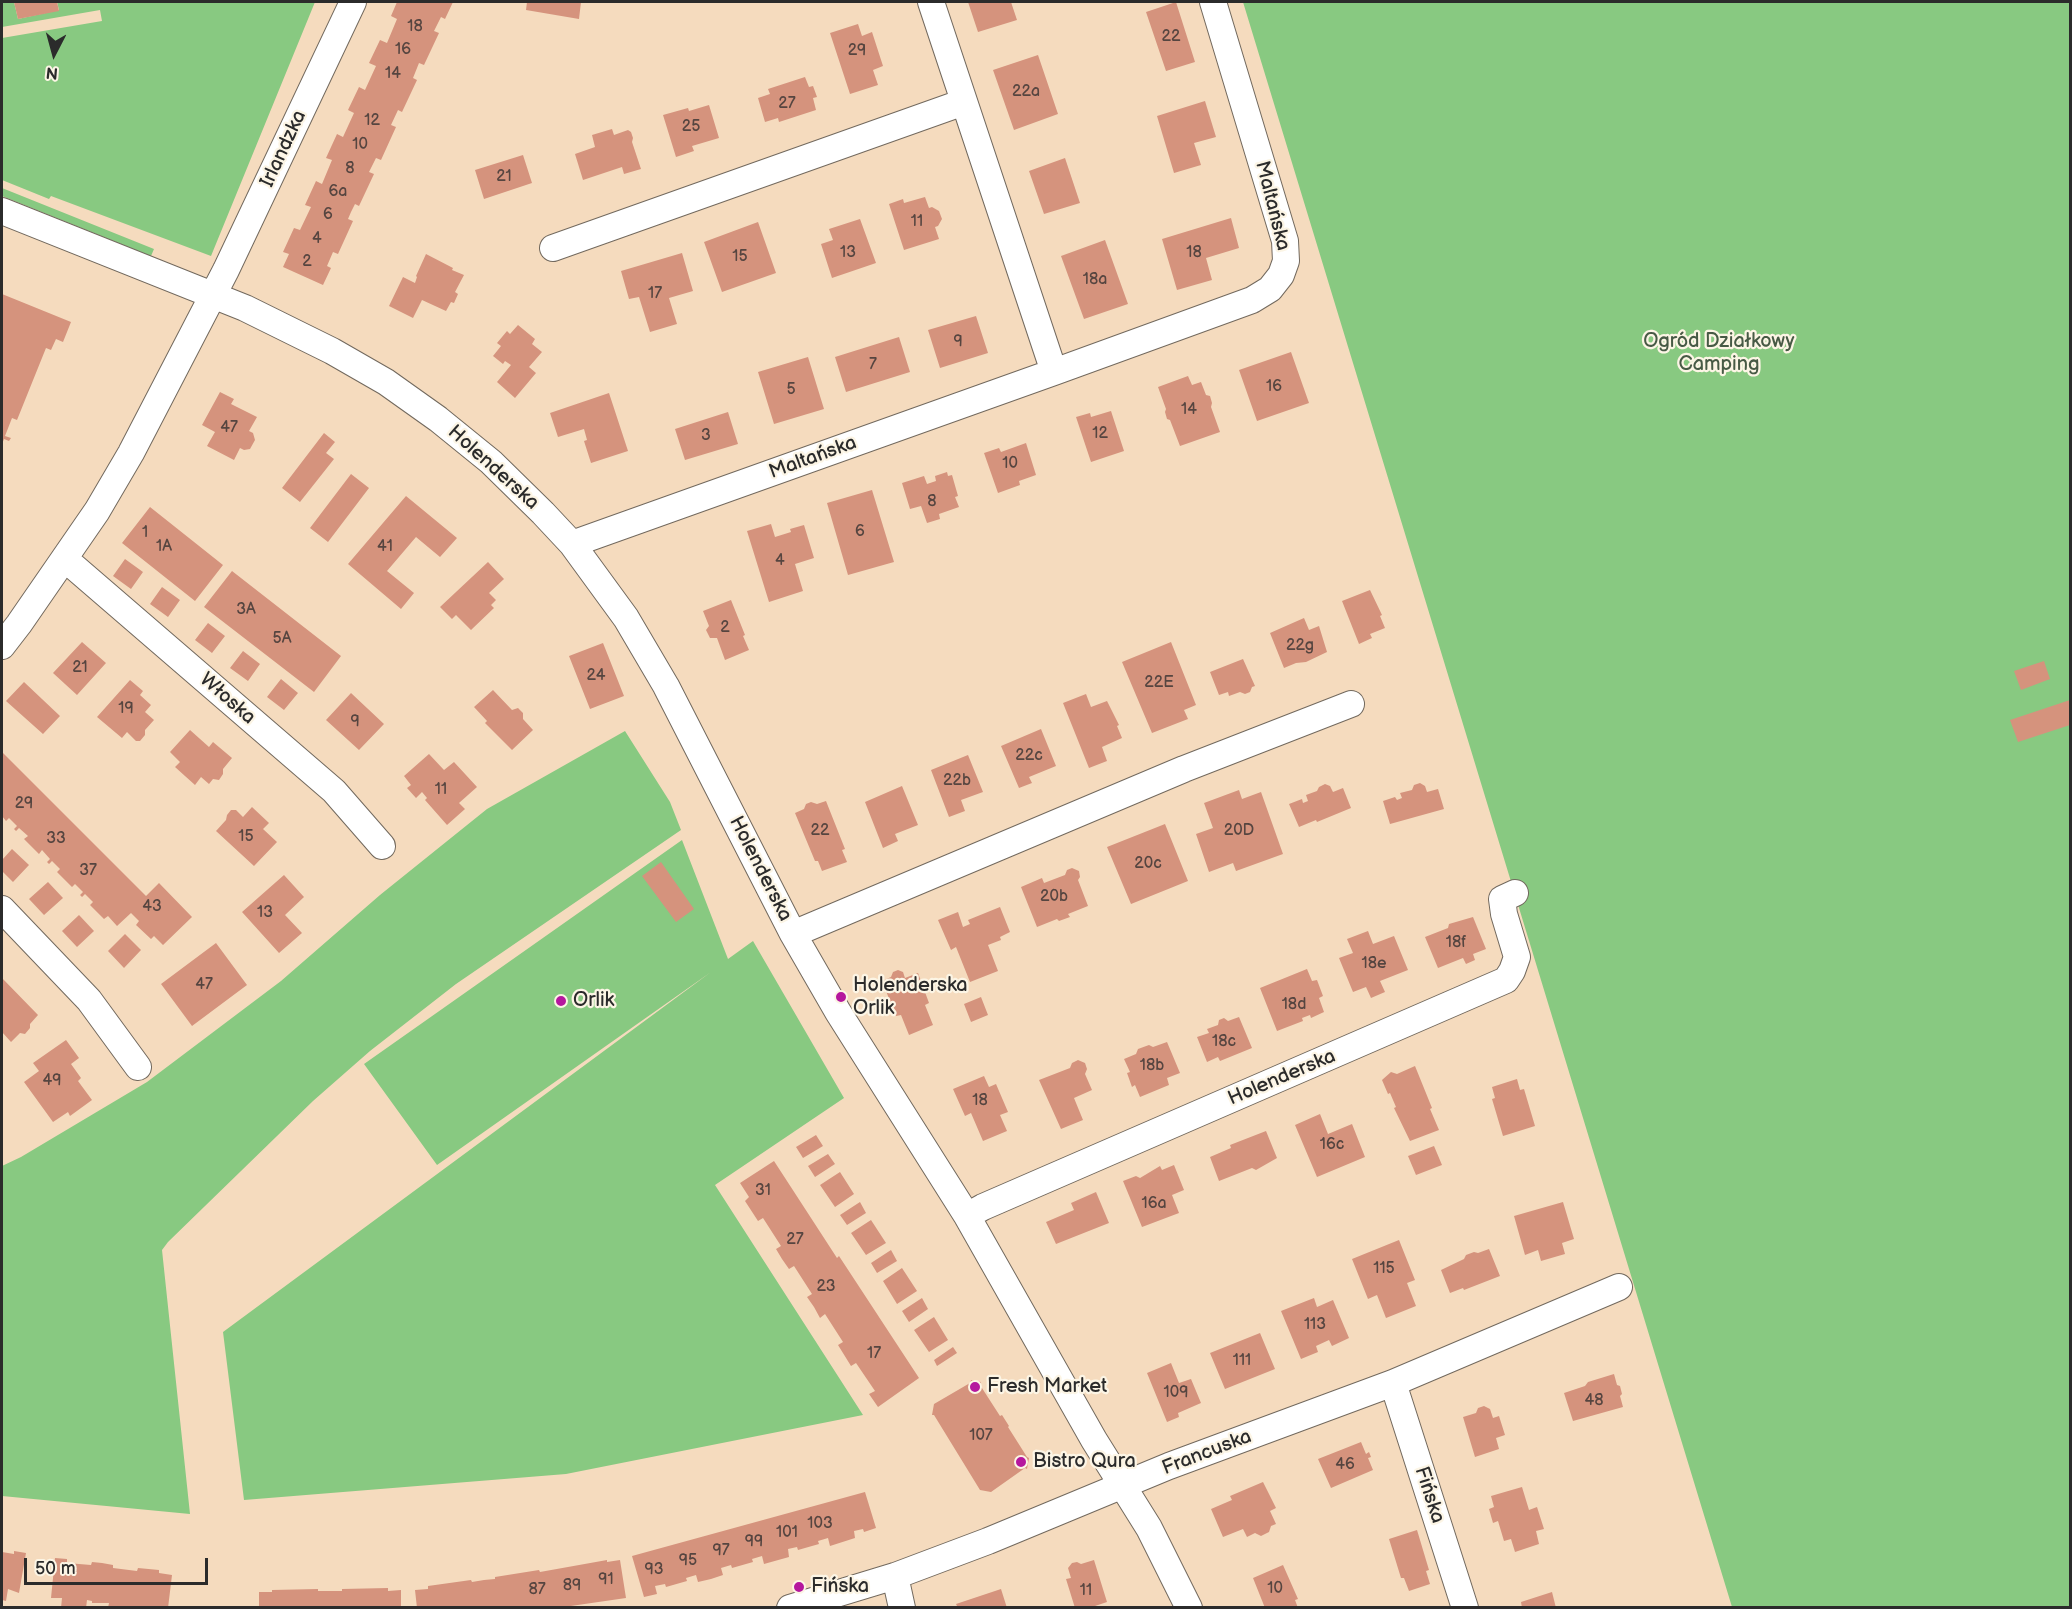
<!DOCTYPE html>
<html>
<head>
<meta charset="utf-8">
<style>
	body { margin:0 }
	#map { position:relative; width:2072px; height:1609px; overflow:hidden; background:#f5dbbe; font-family:"Balsamiq Sans",sans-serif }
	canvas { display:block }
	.frame { position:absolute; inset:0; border:3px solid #2b2b2b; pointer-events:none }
	.north { position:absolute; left:24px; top:24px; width:60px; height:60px; -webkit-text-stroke:4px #fcf5e5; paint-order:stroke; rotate:186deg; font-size:16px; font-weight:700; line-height:24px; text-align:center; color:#2b2b2b }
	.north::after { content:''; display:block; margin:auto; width:21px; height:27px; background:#2b2b2b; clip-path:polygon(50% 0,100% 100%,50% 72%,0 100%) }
	.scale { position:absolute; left:24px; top:1558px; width:184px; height:27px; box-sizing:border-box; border:3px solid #2b2b2b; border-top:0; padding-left:8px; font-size:18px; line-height:21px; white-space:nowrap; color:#2b2b2b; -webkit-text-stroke:4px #fcf5e5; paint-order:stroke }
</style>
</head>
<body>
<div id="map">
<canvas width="2072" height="1609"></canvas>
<div class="frame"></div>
<div class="north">N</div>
<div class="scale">50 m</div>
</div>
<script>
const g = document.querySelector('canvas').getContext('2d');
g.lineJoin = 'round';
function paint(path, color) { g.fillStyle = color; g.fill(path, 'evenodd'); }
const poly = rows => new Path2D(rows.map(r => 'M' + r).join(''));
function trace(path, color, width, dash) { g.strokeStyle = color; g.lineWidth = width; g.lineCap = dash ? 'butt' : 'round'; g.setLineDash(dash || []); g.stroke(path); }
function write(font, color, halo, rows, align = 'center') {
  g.font = font + ' "Balsamiq Sans",sans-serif'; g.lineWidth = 4.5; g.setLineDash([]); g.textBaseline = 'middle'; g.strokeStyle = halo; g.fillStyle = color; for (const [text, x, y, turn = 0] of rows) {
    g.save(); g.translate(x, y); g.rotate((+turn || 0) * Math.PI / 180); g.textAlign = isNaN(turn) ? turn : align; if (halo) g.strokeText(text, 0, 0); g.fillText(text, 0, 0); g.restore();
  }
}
const green = poly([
	[2,2,14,2,18,19,59,10,57,2,315,2,211,256,51,196,49,199,2,180,2,38,102,21,100,10,2,27],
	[1243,2,2070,2,2070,1607,1732,1607],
	[2,188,154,249,151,256,2,196],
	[625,731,670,802,681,830,456,984,370,1051,313,1101,168,1242,162,1250,190,1514,2,1496,2,1166,21,1157,147,1082,281,981,380,895,487,809],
	[682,840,728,959,753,941,844,1098,715,1185,863,1415,566,1474,244,1500,223,1332,711,972,437,1165,364,1064]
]);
const building = poly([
	[14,2,57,2,59,11,18,19],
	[397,2,453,2,445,19,441,17,434,31,439,33,424,65,419,63,413,78,417,80,402,112,398,110,391,125,396,127,381,160,376,158,369,172,374,174,359,206,355,204,351,212,348,219,353,221,338,254,333,252,327,266,331,268,323,285,283,267,289,254,283,252,294,228,300,230,311,207,305,205,316,181,322,184,332,160,326,158,337,134,343,137,354,113,348,110,359,87,365,90,376,66,369,63,380,40,387,43,397,19,391,16],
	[527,2,581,2,579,19,526,10],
	[968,2,1011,2,1017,20,978,32],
	[1176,2,1195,62,1166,71,1146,12],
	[858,24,862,36,872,32,883,66,873,70,878,85,850,94,830,33],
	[1038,55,1058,114,1014,130,993,70],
	[805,77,809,87,813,86,817,97,813,98,816,110,779,122,778,118,765,122,758,98,770,94,768,89],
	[1205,101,1216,137,1194,143,1201,165,1174,173,1157,116],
	[709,105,719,138,692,146,694,151,676,157,663,115,688,108,689,111],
	[612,129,614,135,628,130,631,132,633,138,632,142,641,169,624,174,622,167,583,180,575,154,595,147,592,135],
	[523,155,532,183,484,199,475,170],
	[1065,158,1080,203,1044,214,1029,171],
	[925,197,929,208,932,207,939,211,942,219,938,226,935,227,939,239,904,250,889,204,903,199,904,203],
	[1231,218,1239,248,1206,258,1212,280,1177,290,1162,239],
	[860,219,876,263,832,278,821,244,833,240,829,229],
	[758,222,776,273,722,292,704,242],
	[1105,240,1128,304,1084,319,1061,256],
	[682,253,693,291,669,298,677,324,650,332,639,297,629,299,621,271],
	[426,254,453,268,452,270,464,275,455,292,458,294,454,303,451,302,446,311,422,300,413,318,389,306,403,277,415,283,417,277,416,276],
	[2,294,71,322,63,342,56,339,51,350,46,348,17,420,12,418,5,436,11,438,9,441,4,439,2,444],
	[976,316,988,353,940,368,928,330],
	[518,325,535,339,532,344,542,352,529,367,536,373,515,398,497,382,511,365,505,361,503,364,493,356,501,346,497,343,507,331,510,334],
	[899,337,910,372,846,392,835,357],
	[1291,352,1309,403,1257,421,1239,370],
	[808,357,824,409,774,424,758,372],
	[1188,376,1192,385,1201,382,1206,395,1210,396,1212,403,1211,407,1220,432,1180,446,1170,420,1167,419,1165,412,1166,409,1158,387],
	[220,392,234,399,231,404,257,417,249,431,253,433,255,440,250,449,244,450,240,448,234,460,207,446,215,432,202,425],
	[609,393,628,451,591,463,584,441,587,440,584,429,558,437,550,413],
	[1111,411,1124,451,1091,462,1076,417,1090,413,1091,417],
	[728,412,738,444,685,460,675,429],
	[324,433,335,442,326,453,334,459,300,502,282,488],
	[1026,443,1036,475,1019,481,1020,485,998,493,984,453,999,448,1001,452],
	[947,472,948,476,952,475,958,496,955,497,959,507,939,514,940,519,927,523,921,506,910,509,902,483,924,476,927,484,936,481,935,476],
	[351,474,369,488,328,542,310,528],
	[872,490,894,562,848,575,827,503],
	[406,496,457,538,440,557,416,537,387,571,414,593,401,609,348,564],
	[150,507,223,565,195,601,122,543],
	[771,524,775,537,791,532,790,529,804,525,814,558,795,564,803,591,769,602,747,531],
	[125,559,143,572,131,589,113,576],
	[488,562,504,579,489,593,496,600,491,605,494,608,471,630,456,615,452,619,440,607],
	[232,571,341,656,314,692,204,607],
	[162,587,180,600,168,617,150,604],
	[1370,590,1382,615,1380,616,1385,628,1370,634,1372,638,1359,644,1342,601],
	[731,600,745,635,743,636,749,650,725,660,717,638,710,638,706,630,709,626,703,611],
	[1304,618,1309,630,1319,626,1327,652,1306,662,1296,663,1284,668,1270,633],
	[208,623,225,636,212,653,195,640],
	[82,642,106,663,77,695,53,673],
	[1171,642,1196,705,1184,710,1188,719,1152,733,1122,662],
	[603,643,624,696,590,709,569,656],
	[243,651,260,664,248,681,230,668],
	[1243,659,1255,686,1252,687,1250,692,1245,694,1240,692,1229,696,1228,692,1219,695,1210,672],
	[2044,661,2050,679,2021,690,2014,671],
	[281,679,298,693,284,710,267,697],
	[130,680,143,691,140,695,151,705,145,712,154,720,145,730,145,735,140,741,136,741,127,732,122,738,97,717],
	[24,682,60,716,43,734,6,701],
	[493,690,512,710,518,708,523,713,523,719,533,730,512,750,485,723,487,721,474,707],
	[351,693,384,724,359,750,326,720],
	[1086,694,1091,707,1107,701,1119,725,1117,726,1122,738,1102,747,1107,761,1089,768,1063,703],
	[2070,700,2070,725,2018,742,2010,720],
	[1041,729,1056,766,1029,777,1032,783,1019,788,1001,746],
	[190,730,209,747,213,742,232,758,223,769,223,774,219,780,213,779,209,784,201,777,195,785,175,767,180,762,170,752],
	[2,752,146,896,159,883,192,917,163,945,154,936,151,939,136,925,139,921,131,913,117,926,108,916,104,919,90,905,93,902,85,894,82,897,80,895,83,892,75,884,72,887,57,872,60,869,52,861,49,864,47,862,50,859,42,850,39,854,24,839,28,836,19,828,16,831,14,829,17,826,9,818,6,821,2,816],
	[429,754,444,770,454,762,477,787,459,803,465,809,447,825,425,800,427,798,422,792,416,798,407,788,411,785,404,776],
	[968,755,983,792,961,800,965,811,949,817,931,770],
	[1420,783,1425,786,1427,792,1438,789,1444,809,1390,824,1383,801,1395,797,1397,800,1402,798,1400,793,1412,790,1414,785],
	[1325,784,1330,786,1333,792,1343,788,1351,808,1317,822,1316,820,1299,827,1289,804,1302,799,1303,803,1308,801,1306,795,1317,791,1319,787],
	[902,786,918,825,895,834,898,841,883,848,865,802],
	[1239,790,1242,799,1261,792,1283,854,1236,871,1233,863,1209,872,1196,834,1213,828,1204,803],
	[826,801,845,849,842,850,847,862,822,871,818,861,815,861,795,813,804,809,806,804,811,802,817,804],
	[252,807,269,823,263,829,277,842,254,866,216,831,226,820,227,815,231,810,236,810,243,817],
	[1165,824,1188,881,1131,904,1107,847],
	[12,849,29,865,13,882,2,871,2,860],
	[661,862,694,909,676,922,642,876],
	[1072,868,1079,871,1080,877,1078,880,1088,906,1068,914,1070,917,1059,921,1057,919,1037,927,1021,887,1042,878,1044,883,1065,875,1067,870],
	[284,875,304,897,285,915,302,933,279,953,242,912],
	[48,882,63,898,44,915,29,899],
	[1000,907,1010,932,1000,937,1001,940,988,945,998,971,970,982,956,947,951,950,938,920,958,912,963,927,970,924,968,920],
	[79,915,94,931,77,947,62,931],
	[1473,917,1486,949,1473,954,1475,960,1466,964,1463,958,1438,968,1425,937,1448,928,1449,924],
	[1368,931,1373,944,1394,936,1408,970,1380,981,1385,992,1371,998,1366,987,1353,992,1339,958,1353,953,1347,939],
	[125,934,141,950,124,968,108,951],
	[216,943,247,985,192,1026,161,984],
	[1307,969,1312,981,1317,980,1323,996,1319,998,1324,1012,1311,1018,1310,1015,1302,1018,1303,1021,1277,1031,1260,988],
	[898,970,903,972,905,978,918,973,929,1003,925,1005,933,1025,909,1035,901,1015,896,1016,882,981,891,977,893,972],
	[2,978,38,1015,30,1024,30,1028,25,1034,20,1033,11,1042,2,1032],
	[981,997,988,1015,971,1022,964,1004],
	[1239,1017,1252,1048,1220,1061,1218,1057,1207,1062,1197,1037,1209,1033,1207,1029,1218,1025,1219,1020,1224,1018,1228,1021],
	[66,1040,79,1058,71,1064,81,1078,78,1081,92,1100,70,1116,68,1112,53,1122,24,1082,39,1071,33,1063],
	[1167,1042,1180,1073,1167,1078,1169,1085,1140,1097,1135,1085,1132,1087,1127,1073,1130,1072,1124,1059,1136,1054,1138,1049,1149,1045,1153,1047],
	[1078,1060,1085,1063,1087,1069,1085,1074,1092,1090,1074,1098,1083,1120,1061,1129,1039,1080,1070,1068,1072,1063],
	[1415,1066,1432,1108,1430,1109,1439,1130,1410,1141,1394,1108,1396,1107,1390,1093,1388,1094,1382,1080,1391,1072,1397,1074],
	[984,1076,989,1087,996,1084,1008,1112,1000,1115,1007,1131,983,1141,971,1113,965,1116,953,1089],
	[1517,1079,1520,1090,1524,1089,1535,1126,1503,1136,1492,1099,1495,1098,1492,1087],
	[1320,1114,1328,1134,1352,1124,1365,1157,1317,1177,1295,1125],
	[1266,1131,1277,1158,1256,1170,1252,1168,1219,1181,1210,1157,1231,1148,1230,1145],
	[816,1135,823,1146,803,1158,796,1147],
	[1434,1146,1442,1165,1416,1175,1408,1156],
	[828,1154,835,1164,815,1177,808,1166],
	[774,1161,837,1258,839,1256,919,1378,878,1407,869,1394,875,1391,856,1363,851,1366,838,1345,843,1342,825,1314,820,1318,814,1307,807,1297,812,1294,794,1266,789,1269,782,1259,776,1249,781,1246,763,1218,758,1221,745,1201,749,1197,740,1183],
	[1174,1165,1184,1190,1172,1195,1179,1213,1142,1227,1123,1181,1136,1176,1140,1178,1160,1166,1162,1170],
	[840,1172,854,1194,835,1207,820,1185],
	[1096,1192,1109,1223,1056,1244,1046,1222,1074,1210,1071,1203],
	[860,1202,866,1213,847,1225,840,1215],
	[1563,1202,1574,1239,1562,1243,1565,1254,1541,1261,1538,1250,1525,1255,1514,1216],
	[871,1220,886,1243,866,1255,851,1233],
	[1399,1240,1415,1280,1407,1283,1416,1306,1386,1318,1377,1295,1368,1299,1352,1259],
	[1489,1249,1500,1276,1464,1290,1463,1288,1450,1293,1441,1270,1464,1259,1466,1255,1474,1252,1478,1253],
	[891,1250,897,1261,877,1273,871,1263],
	[902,1268,917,1291,897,1304,883,1281],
	[922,1298,928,1309,909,1322,902,1311],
	[1314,1298,1317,1307,1333,1300,1349,1338,1332,1346,1329,1340,1316,1346,1318,1352,1301,1359,1281,1311],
	[934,1317,948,1340,929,1352,914,1330],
	[1260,1333,1275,1369,1225,1389,1210,1353],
	[953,1347,957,1353,937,1366,934,1360],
	[1171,1363,1179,1383,1191,1379,1201,1403,1178,1413,1179,1417,1167,1422,1147,1373],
	[1614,1374,1617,1385,1620,1386,1622,1394,1620,1396,1623,1407,1573,1421,1564,1393,1585,1386,1588,1382],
	[971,1380,981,1382,980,1385,1000,1416,1002,1415,1009,1426,1008,1427,1027,1457,1029,1458,1027,1469,1025,1468,991,1492,980,1490,934,1415,932,1415,934,1404,970,1383],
	[1484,1406,1490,1409,1493,1418,1499,1416,1505,1435,1496,1438,1499,1449,1475,1457,1463,1417,1476,1413,1478,1408],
	[1361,1442,1366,1454,1369,1452,1371,1457,1368,1458,1373,1470,1331,1488,1318,1459],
	[1263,1482,1276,1508,1270,1511,1276,1524,1271,1526,1269,1532,1261,1536,1255,1533,1247,1537,1243,1529,1223,1537,1211,1509,1232,1500,1230,1496],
	[1522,1487,1529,1510,1537,1507,1544,1529,1536,1531,1539,1544,1515,1552,1511,1539,1504,1541,1498,1521,1493,1523,1489,1509,1494,1507,1491,1496],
	[865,1492,876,1528,864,1532,863,1529,854,1531,855,1538,830,1546,828,1538,818,1541,819,1544,798,1550,797,1547,788,1549,789,1557,764,1564,762,1556,752,1559,753,1562,732,1568,731,1565,721,1568,723,1575,711,1579,698,1582,696,1575,686,1578,687,1581,666,1587,665,1584,655,1586,657,1594,644,1597,632,1556],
	[1417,1530,1429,1570,1426,1571,1430,1584,1409,1591,1404,1578,1401,1578,1389,1539],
	[14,1551,26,1553,19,1593,8,1589,6,1601,2,1600,2,1552,14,1554],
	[55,1558,67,1559,67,1563,91,1565,92,1562,102,1563,113,1565,113,1568,137,1571,138,1568,159,1570,159,1573,172,1575,168,1608,133,1606,133,1608,108,1608,109,1603,92,1603,92,1601,87,1600,86,1608,61,1608,62,1598,51,1598],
	[607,1560,607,1562,620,1560,626,1598,557,1608,417,1608,415,1590,428,1589,428,1586,471,1580,472,1582,484,1580,495,1579,495,1577,539,1570,540,1572],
	[1094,1560,1107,1602,1089,1608,1075,1608,1066,1579,1071,1578,1068,1568,1072,1563,1077,1562,1081,1564],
	[1283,1565,1298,1599,1295,1600,1298,1608,1265,1608,1253,1578],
	[388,1588,388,1591,401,1590,401,1608,259,1608,259,1592,272,1592,272,1590,318,1589,318,1591,342,1591,342,1589],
	[1001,1589,1007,1608,958,1608,956,1604],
	[1552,1592,1556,1608,1522,1608,1521,1602]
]);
const minor = poly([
	[931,2,1054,372],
	[2,211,245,308,332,351,386,382,438,419,491,462,543,513,572,544,626,618,666,686,793,934,838,1012,967,1216,1094,1440,1149,1528,1189,1608],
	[553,248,964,102],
	[572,544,1054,372,1252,300,1270,289,1281,275,1286,261,1285,241,1213,2],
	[65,559,334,791,382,846],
	[2,646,19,624,97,511,131,453,226,270,353,2],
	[2,909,89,1000,138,1067],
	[793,934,1184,769,1351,704],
	[967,1216,983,1207,1506,980,1512,971,1517,957,1504,914,1502,899,1515,893],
	[1393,1383,1465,1608],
	[895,1576,902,1608],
	[790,1608,895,1576,988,1541,1169,1466,1393,1383,1619,1287]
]);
const markers = [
	[841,997,6,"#b5179e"],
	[561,1001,6,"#b5179e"],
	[975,1387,6,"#b5179e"],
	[1021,1462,6,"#b5179e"],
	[799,1587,6,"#b5179e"]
];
const numberNames = [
	["18",415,27],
	["22",1171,37],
	["16",403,50],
	["29",857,51],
	["14",393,74],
	["22a",1026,92],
	["27",787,104],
	["12",372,121],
	["25",691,127],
	["10",360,145],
	["8",350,169],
	["21",504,177],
	["6a",338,192],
	["6",328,215],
	["11",917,222],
	["4",317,239],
	["13",848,253],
	["18",1194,253],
	["15",740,257],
	["2",307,262],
	["18a",1095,280],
	["17",655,294],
	["9",958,342],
	["7",873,365],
	["16",1274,387],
	["5",791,390],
	["14",1189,410],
	["47",229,428],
	["12",1100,434],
	["3",706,436],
	["10",1010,464],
	["8",932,502],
	["6",860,532],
	["1",145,533],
	["1A",164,547],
	["41",385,547],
	["4",780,561],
	["3A",246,610],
	["2",725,628],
	["5A",282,639],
	["22g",1300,646],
	["21",80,668],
	["24",596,676],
	["22E",1159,683],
	["19",126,709],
	["9",355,722],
	["22c",1029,756],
	["22b",957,781],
	["11",441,790],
	["29",24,804],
	["22",820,831],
	["20D",1239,831],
	["15",246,837],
	["33",56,839],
	["20c",1148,864],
	["37",88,871],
	["20b",1054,897],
	["43",152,907],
	["13",265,913],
	["18f",1456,943],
	["18e",1374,964],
	["47",204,985],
	["18d",1294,1005],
	["18c",1224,1042],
	["18b",1152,1066],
	["49",52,1081],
	["18",980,1101],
	["16c",1332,1145],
	["31",763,1191],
	["16a",1154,1204],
	["27",795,1240],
	["115",1384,1269],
	["23",826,1287],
	["113",1315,1325],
	["17",874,1354],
	["111",1242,1361],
	["109",1176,1393],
	["48",1594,1401],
	["107",981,1436],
	["46",1345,1465],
	["103",820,1524],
	["101",787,1533],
	["99",754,1542],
	["97",721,1551],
	["95",688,1561],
	["93",654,1570],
	["91",606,1580],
	["89",572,1586],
	["10",1275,1589],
	["87",537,1590],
	["11",1086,1591]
];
const streetNames = [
	["Irlandzka",284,149,-65],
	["Maltańska",1272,206,76],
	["Maltańska",813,458,-20],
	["Holenderska",493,468,42],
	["Włoska",227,699,41],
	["Holenderska",760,869,63],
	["Holenderska",1282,1078,-23],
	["Francuska",1207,1453,-21],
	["Fińska",1429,1495,72]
];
const parkNames = [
	["Ogród Działkowy",1719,342],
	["Camping",1719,365]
];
const poiNames = [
	["Holenderska",853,986],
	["Orlik",853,1009],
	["Orlik",573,1001],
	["Fresh Market",987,1387],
	["Bistro Qura",1033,1462],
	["Fińska",811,1587]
];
paint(green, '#88c981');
paint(building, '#d5937d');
trace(minor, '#72695e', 28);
trace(minor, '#fff', 26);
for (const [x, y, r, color] of markers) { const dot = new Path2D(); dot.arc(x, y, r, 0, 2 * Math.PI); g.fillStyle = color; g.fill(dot); trace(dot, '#fcf5e5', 2); }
write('16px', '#564540', null, numberNames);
write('20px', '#2b2b2b', '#fcf5e5', streetNames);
write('20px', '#475a45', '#fcf5e5', parkNames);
write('20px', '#2b2b2b', '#fcf5e5', poiNames, 'left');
</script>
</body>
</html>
